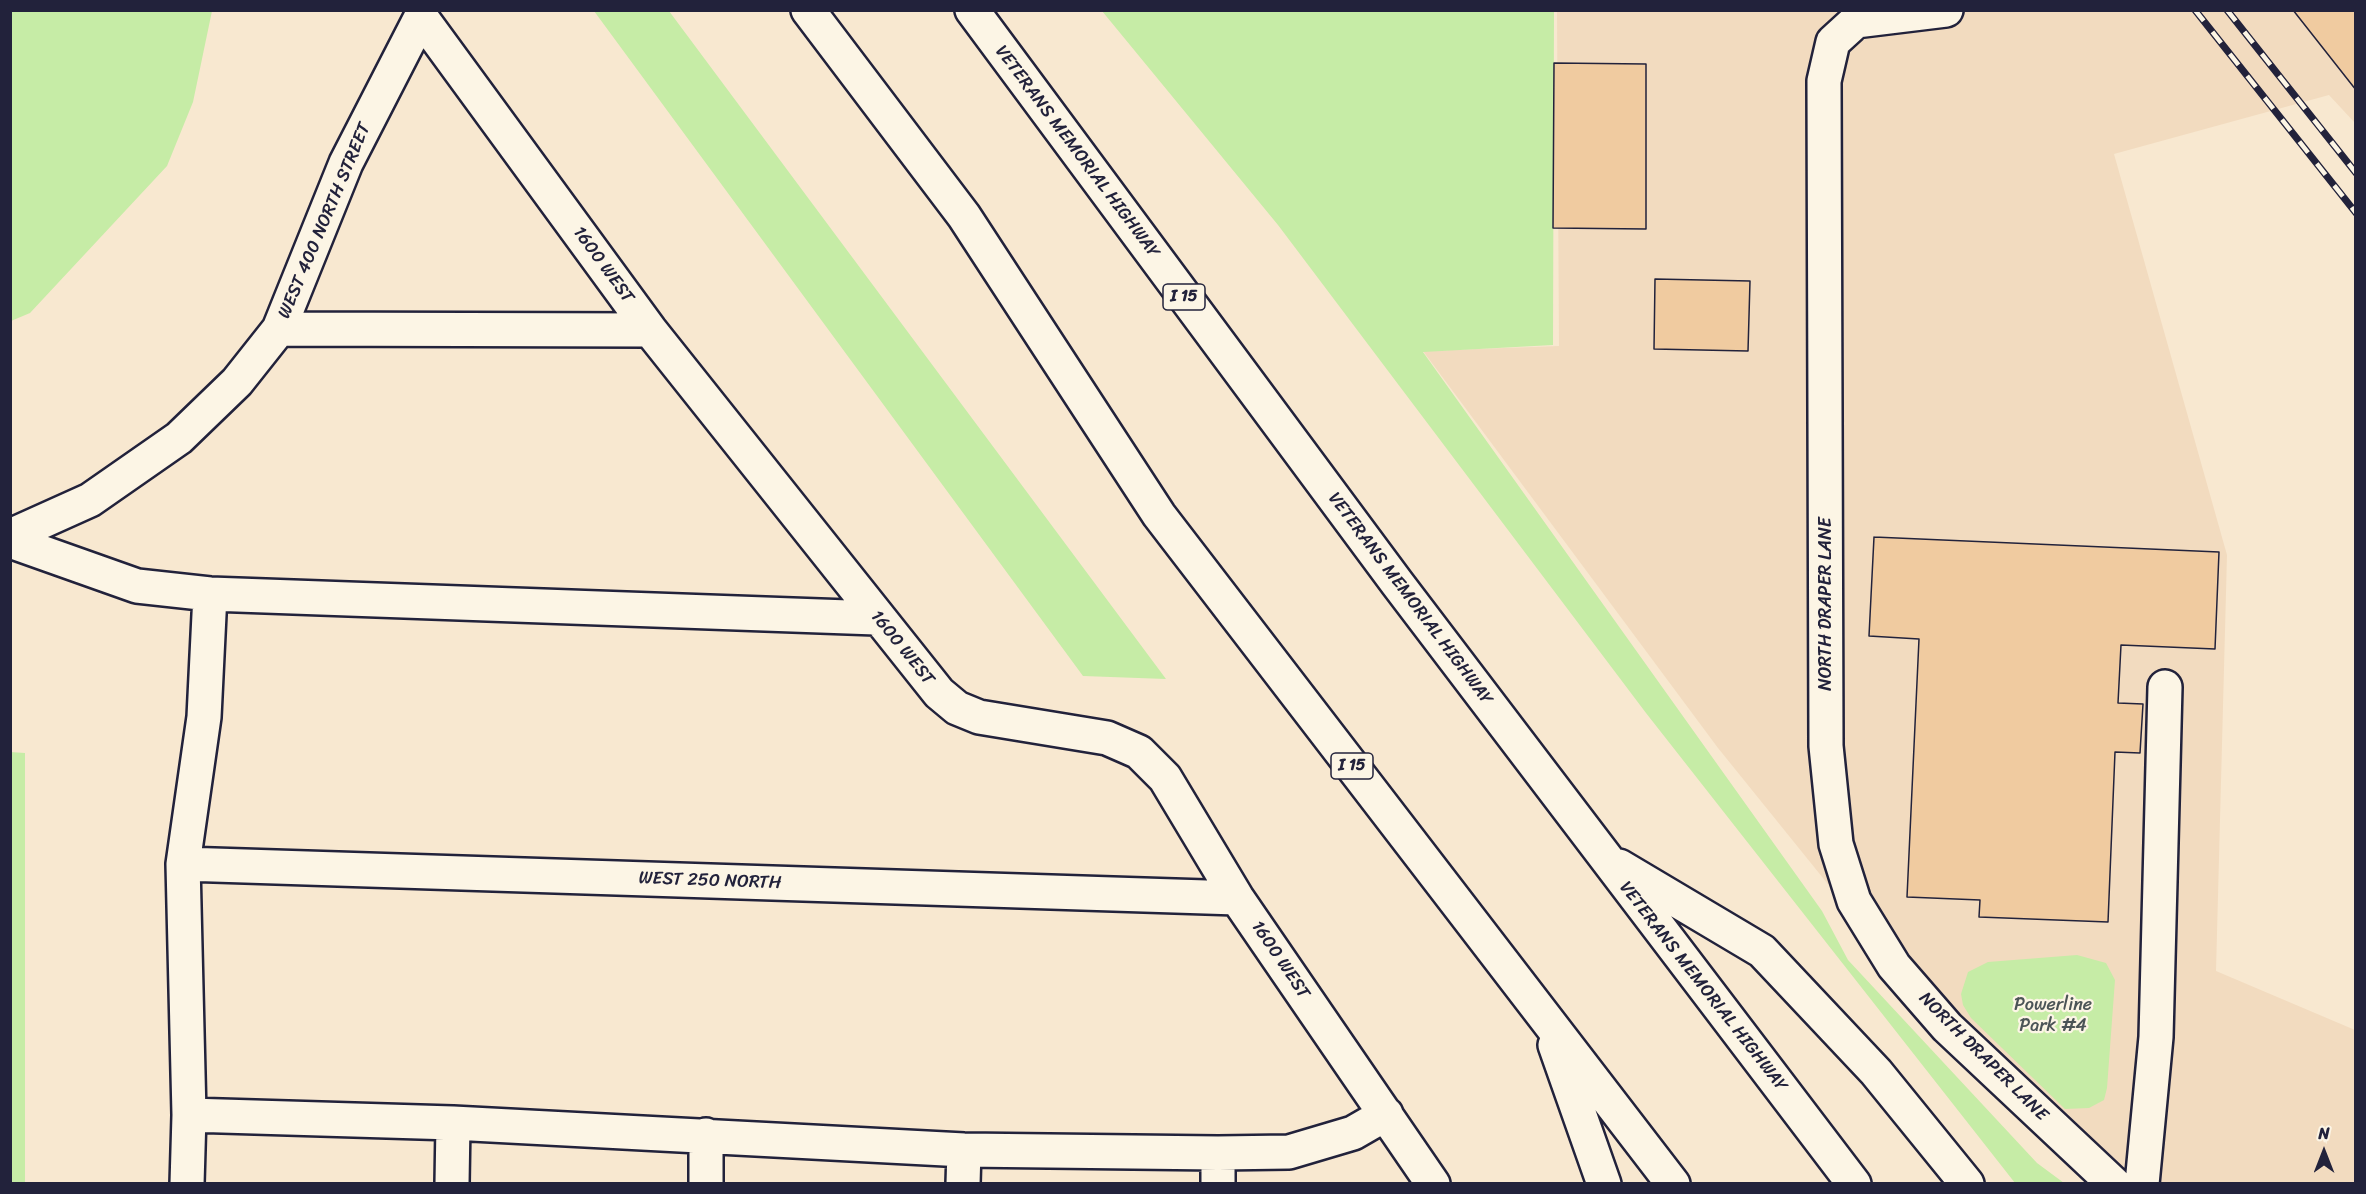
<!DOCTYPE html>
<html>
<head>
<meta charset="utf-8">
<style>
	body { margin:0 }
	#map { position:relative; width:2366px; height:1194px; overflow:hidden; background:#f8e8d0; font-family:Sriracha,sans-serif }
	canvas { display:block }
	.frame { position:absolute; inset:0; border:12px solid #22223b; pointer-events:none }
	.north { position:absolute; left:2294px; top:1122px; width:60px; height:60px; -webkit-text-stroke:4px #fcf5e5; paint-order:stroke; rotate:0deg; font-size:16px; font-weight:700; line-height:24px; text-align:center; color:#22223b }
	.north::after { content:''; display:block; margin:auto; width:21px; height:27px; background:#22223b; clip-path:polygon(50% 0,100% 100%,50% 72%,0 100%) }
</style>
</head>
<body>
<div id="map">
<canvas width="2366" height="1194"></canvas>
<div class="frame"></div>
<div class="north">N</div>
</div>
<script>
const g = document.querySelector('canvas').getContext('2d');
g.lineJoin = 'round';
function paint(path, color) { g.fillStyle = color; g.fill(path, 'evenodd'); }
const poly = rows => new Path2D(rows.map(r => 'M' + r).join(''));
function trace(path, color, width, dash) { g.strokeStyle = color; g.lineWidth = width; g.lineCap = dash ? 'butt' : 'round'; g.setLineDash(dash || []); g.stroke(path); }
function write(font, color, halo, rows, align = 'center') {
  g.font = font + ' Sriracha,sans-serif'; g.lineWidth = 4.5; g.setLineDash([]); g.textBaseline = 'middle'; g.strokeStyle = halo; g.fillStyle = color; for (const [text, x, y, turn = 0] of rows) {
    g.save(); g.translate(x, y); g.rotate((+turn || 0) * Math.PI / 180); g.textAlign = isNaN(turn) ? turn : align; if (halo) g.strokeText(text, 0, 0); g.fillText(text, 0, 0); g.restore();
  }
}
const built = poly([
	[1557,11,2355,11,2355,123,2329,95,2114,154,2227,555,2216,971,2355,1030,2355,1183,2114,1183,1894,966,1718,748,1423,351,1559,346]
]);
const green = poly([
	[11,10,212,11,193,102,167,166,30,313,11,321],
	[594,11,669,11,1166,679,1083,676],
	[1102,11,1554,11,1553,345,1423,352,1822,911,1848,960,2037,1163,2064,1183,2015,1183,1646,713,1278,225],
	[10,752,25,753,25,1184,10,1183],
	[2077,955,2106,963,2115,980,2107,1088,2104,1100,2089,1108,2065,1109,1971,1018,1963,1005,1961,994,1968,972,1988,962]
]);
const building = poly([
	[2293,10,2356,10,2356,90,2293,10],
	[1554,63,1646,64,1646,229,1553,228,1554,63],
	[1655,279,1750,281,1748,351,1654,349,1655,279],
	[1874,537,2219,552,2215,649,2121,645,2118,703,2143,704,2140,753,2115,752,2108,922,1979,917,1980,900,1907,897,1919,639,1869,636,1874,537]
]);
const minor = poly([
	[1946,10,1856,21,1833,42,1824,81,1826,746,1836,844,1854,901,1894,966,1947,1027,2114,1184],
	[279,329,650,330],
	[10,536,90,500,179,438,237,382,279,329,346,163,421,17,650,330,939,693,957,708,979,717,1107,738,1139,752,1165,778,1237,898,1433,1184],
	[10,541,137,586,210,594,876,618],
	[183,864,1237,898],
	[189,1115,453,1123,964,1150,1218,1153,1289,1152,1353,1133,1386,1114],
	[187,1184,189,1115,183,864,204,717,210,594],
	[452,1184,453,1123],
	[706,1184,706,1135],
	[963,1184,964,1150],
	[1218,1184,1218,1153],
	[2142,1184,2156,1037,2165,687]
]);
const highway = poly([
	[808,10,964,216,1159,515,1673,1184],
	[972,10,1397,583,1854,1184],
	[1619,866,1762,951,1876,1072,1967,1184],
	[1555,1045,1604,1184]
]);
const rail = poly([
	[2195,10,2356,213],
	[2227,10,2356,173]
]);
const shields = [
	[1184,297,42],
	[1352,766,42]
];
const shieldNames = [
	["I 15",1184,297],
	["I 15",1352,766]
];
const streetNames = [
	["VETERANS MEMORIAL HIGHWAY",1077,152,53],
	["WEST 400 NORTH STREET",325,221,-67],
	["1600 WEST",603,265,54],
	["VETERANS MEMORIAL HIGHWAY",1410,599,53],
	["NORTH DRAPER LANE",1826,604,-90],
	["1600 WEST",902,648,51],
	["WEST 250 NORTH",710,881,2],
	["1600 WEST",1280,960,56],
	["VETERANS MEMORIAL HIGHWAY",1703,987,52],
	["NORTH DRAPER LANE",1983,1057,45]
];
const parkNames = [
	["Powerline",2053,1005],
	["Park #4",2053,1026]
];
paint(built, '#f2dbbf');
paint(green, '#c6eca6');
paint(building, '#f0cba0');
trace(building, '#22223b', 1.5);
trace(minor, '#22223b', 38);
trace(highway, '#22223b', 38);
trace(minor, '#fcf5e5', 33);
trace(highway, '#fcf5e5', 33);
trace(rail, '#22223b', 7);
trace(rail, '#fcf5e5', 4.5, [14]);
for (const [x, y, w] of shields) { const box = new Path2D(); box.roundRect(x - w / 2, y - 13, w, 26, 4.5); g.fillStyle = '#fcf5e5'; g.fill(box); trace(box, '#22223b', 1.5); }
write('bold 16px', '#22223b', null, shieldNames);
write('18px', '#22223b', '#fcf5e5', streetNames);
write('18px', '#4b5456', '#fcf5e5', parkNames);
</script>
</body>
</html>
